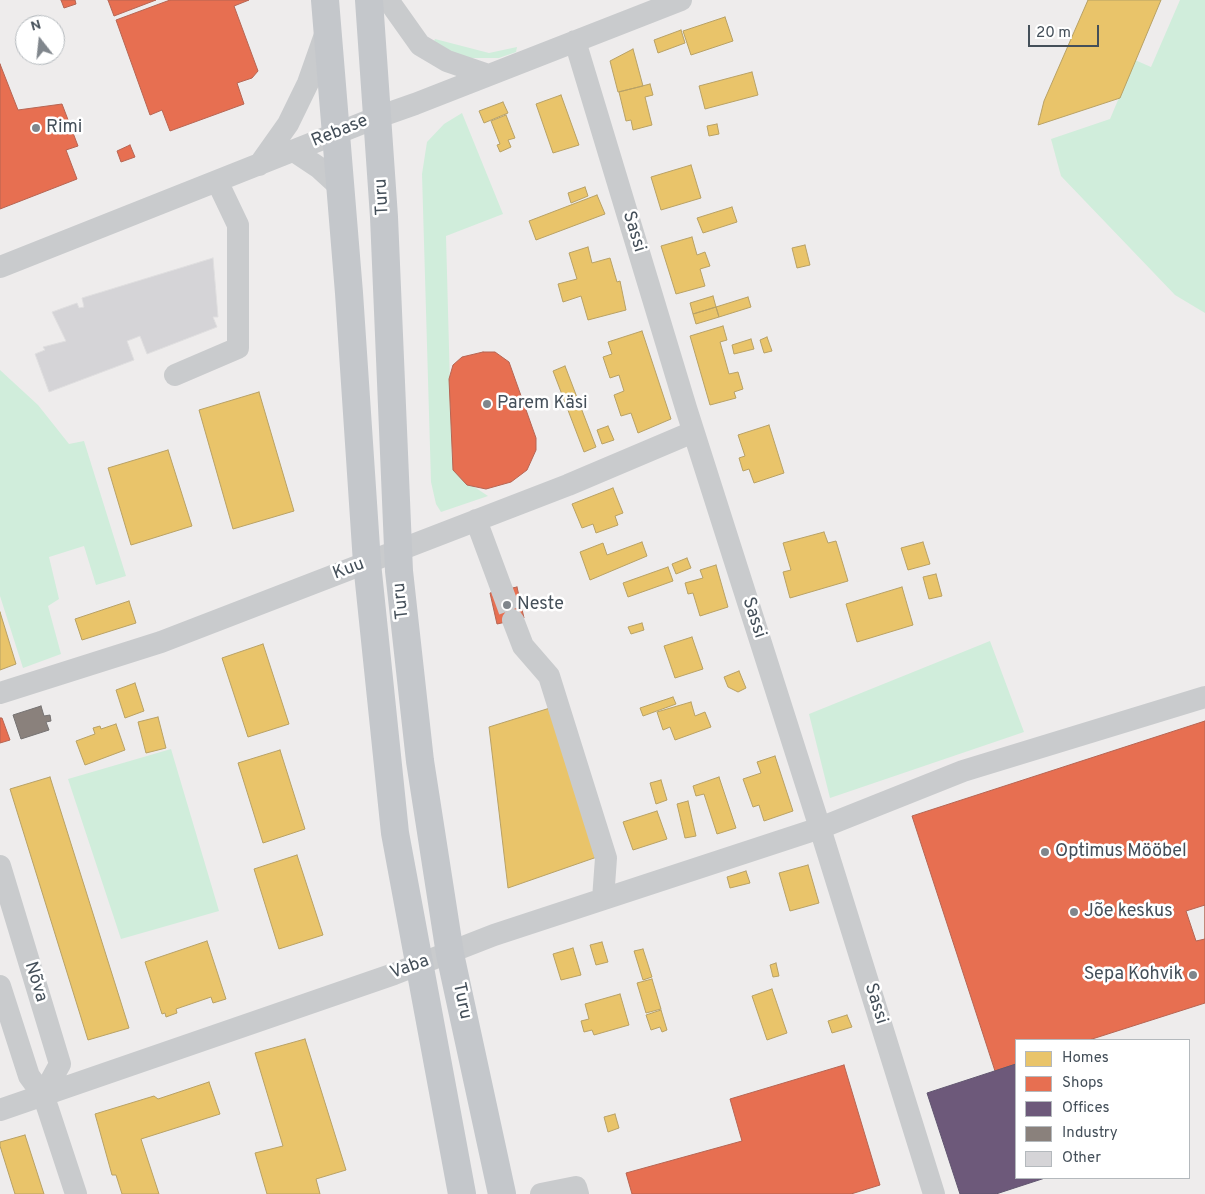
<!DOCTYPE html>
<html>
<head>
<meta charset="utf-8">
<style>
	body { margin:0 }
	#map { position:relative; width:1205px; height:1194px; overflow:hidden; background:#eeecec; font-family:Overpass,sans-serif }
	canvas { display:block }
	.legend { position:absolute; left:1015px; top:1039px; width:175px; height:140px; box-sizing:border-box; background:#fff; border:1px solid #b4b9bd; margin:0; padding:6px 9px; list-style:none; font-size:15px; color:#444f59 }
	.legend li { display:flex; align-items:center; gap:10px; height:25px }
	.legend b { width:25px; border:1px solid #b4b9bd }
	.north { position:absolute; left:15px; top:15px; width:50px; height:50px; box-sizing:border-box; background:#fff; border:1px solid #b4b9bd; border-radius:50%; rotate:344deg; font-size:14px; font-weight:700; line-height:20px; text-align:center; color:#444f59 }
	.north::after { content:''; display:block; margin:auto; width:18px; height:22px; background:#80868c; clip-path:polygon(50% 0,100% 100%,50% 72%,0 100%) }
	.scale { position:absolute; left:1028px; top:25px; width:71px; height:22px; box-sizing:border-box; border:2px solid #444f59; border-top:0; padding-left:6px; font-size:15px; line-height:18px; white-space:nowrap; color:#444f59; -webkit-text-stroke:4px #fff; paint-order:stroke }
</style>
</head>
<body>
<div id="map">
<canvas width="1205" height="1194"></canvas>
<ul class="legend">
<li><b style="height:14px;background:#e9c46a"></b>Homes</li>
<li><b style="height:14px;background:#e76f51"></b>Shops</li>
<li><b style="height:14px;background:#6d597a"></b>Offices</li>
<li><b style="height:14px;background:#8a817c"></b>Industry</li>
<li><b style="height:14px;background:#d5d4d7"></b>Other</li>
</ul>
<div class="north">N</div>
<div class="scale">20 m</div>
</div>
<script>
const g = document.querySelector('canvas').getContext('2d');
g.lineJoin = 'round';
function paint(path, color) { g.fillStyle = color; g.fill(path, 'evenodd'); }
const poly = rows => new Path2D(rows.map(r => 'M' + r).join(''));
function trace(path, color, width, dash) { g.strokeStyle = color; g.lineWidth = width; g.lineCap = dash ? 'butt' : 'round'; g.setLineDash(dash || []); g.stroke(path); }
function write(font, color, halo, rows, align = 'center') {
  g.font = font + ' Overpass,sans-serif'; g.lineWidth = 5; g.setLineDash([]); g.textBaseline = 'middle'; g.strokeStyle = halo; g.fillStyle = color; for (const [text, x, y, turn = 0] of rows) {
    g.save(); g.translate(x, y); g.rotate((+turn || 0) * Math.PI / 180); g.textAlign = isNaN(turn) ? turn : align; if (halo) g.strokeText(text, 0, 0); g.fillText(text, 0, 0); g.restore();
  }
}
const green = poly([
	[1180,0,1205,0,1205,313,1175,295,1061,176,1051,139,1110,119,1135,60,1151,67],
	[435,39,489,53,517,47,516,52,499,58,470,58,444,50,434,41],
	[462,113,503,214,446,236,452,460,464,480,488,496,441,512,436,504,431,482,422,174,427,142,444,124],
	[0,370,38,405,69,444,84,441,126,576,96,585,84,546,49,557,59,599,48,606,61,654,23,668,0,596],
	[990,641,1024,732,830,798,809,714],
	[171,749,219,911,121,939,68,779]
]);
const homes = poly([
	[1088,0,1161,0,1120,98,1038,125,1044,101,1088,0],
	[725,17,733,41,691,55,683,31,725,17],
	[681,30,685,43,658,53,654,40,681,30],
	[633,49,643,86,618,92,610,61,633,49],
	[752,72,758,95,705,109,699,86,752,72],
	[650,84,653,95,645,97,652,125,633,130,631,120,626,121,619,92,650,84],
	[561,95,579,145,553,153,536,104,561,95],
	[503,102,508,113,484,123,479,111,503,102],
	[506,115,515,138,508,140,511,147,500,152,497,145,500,144,491,121,506,115],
	[717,124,719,134,709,136,707,126,717,124],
	[691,165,701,198,661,210,651,177,691,165],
	[585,187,588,196,571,203,568,193,585,187],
	[597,195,605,214,536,240,529,221,597,195],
	[732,207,737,222,703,233,697,218,732,207],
	[692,237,697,255,705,252,710,266,700,269,705,286,676,294,661,246,692,237],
	[805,245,810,265,797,268,792,248,805,245],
	[588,247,592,263,610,258,617,282,620,281,626,310,588,320,581,296,563,302,558,284,577,279,569,253,588,247],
	[713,296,716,307,693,314,690,303,713,296],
	[748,297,751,307,719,317,716,307,748,297],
	[716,307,719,317,696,324,693,314,716,307],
	[723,326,727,340,720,342,729,374,738,372,743,389,734,392,736,398,710,405,690,336,723,326],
	[642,331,671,419,638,433,631,413,621,416,614,395,624,391,619,375,610,378,603,357,612,354,608,342,642,331],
	[767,337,772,351,764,353,760,340,767,337],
	[751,339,754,349,734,354,732,345,751,339],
	[565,366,596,447,584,452,553,371,565,366],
	[259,392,294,511,233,529,199,410,259,392],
	[769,425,784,473,754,483,749,469,743,471,739,458,745,456,738,435,769,425],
	[608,426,614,440,602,444,597,430,608,426],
	[168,450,192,526,131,545,108,468,168,450],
	[613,488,623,513,615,516,618,525,596,533,593,524,582,528,572,504,613,488],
	[824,532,828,543,836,541,848,581,790,598,783,572,791,570,783,543,824,532],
	[642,542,647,556,590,580,580,552,603,543,607,555,642,542],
	[923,542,930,564,908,570,901,548,923,542],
	[687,558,691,568,676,574,672,564,687,558],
	[716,565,728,607,700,616,693,593,688,594,685,583,703,578,700,570,716,565],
	[668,567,673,581,628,597,623,583,668,567],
	[936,574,942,596,929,599,923,577,936,574],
	[902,587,913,625,857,642,846,604,902,587],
	[129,601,136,623,82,640,75,619,129,601],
	[0,612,16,664,0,670,0,612],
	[642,623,644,630,631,634,628,627,642,623],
	[692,637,703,669,675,678,664,646,692,637],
	[263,644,289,724,248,737,222,658,263,644],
	[739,671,746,688,738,692,728,687,724,677,739,671],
	[135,683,144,711,125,718,116,690,135,683],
	[673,697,676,704,643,716,640,708,673,697],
	[691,702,695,716,705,712,711,727,675,740,670,727,663,730,657,712,691,702],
	[550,708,597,857,508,888,489,727,550,708],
	[158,717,166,748,146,753,138,722,158,717],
	[116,724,125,750,85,765,76,741,95,734,93,728,100,726,101,729,116,724],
	[280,750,305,829,263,843,238,763,280,750],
	[775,756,793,811,764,821,759,805,753,807,743,779,761,773,757,762,775,756],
	[50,777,129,1028,88,1040,10,789,50,777],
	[719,777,736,828,717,834,704,794,696,796,693,786,719,777],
	[661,780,667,800,656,804,650,783,661,780],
	[688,801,696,836,685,838,677,804,688,801],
	[657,811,667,839,633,850,623,822,657,811],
	[297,855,323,935,279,949,254,869,297,855],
	[808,865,819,903,790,911,779,873,808,865],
	[746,871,750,883,730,888,727,877,746,871],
	[207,941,226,999,213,1003,211,997,176,1009,177,1013,166,1017,165,1013,162,1014,145,962,207,941],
	[602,942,608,962,596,965,590,945,602,942],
	[573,948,581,975,561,980,553,954,573,948],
	[643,949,652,977,643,980,634,951,643,949],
	[776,963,779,976,773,977,770,965,776,963],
	[652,979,661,1009,646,1013,637,983,652,979],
	[772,989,787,1033,767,1040,752,996,772,989],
	[620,994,629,1025,594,1035,592,1030,584,1032,581,1021,589,1019,585,1004,620,994],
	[661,1010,667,1030,662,1032,660,1027,651,1030,646,1015,661,1010],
	[847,1015,852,1027,832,1033,828,1021,847,1015],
	[305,1039,346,1170,316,1179,320,1194,267,1194,255,1153,283,1146,255,1053,305,1039],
	[209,1082,220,1114,141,1139,159,1194,122,1194,116,1175,112,1175,95,1114,154,1096,158,1099,209,1082],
	[615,1114,619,1128,608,1132,604,1117,615,1114],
	[25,1135,44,1194,15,1194,0,1146,0,1142,25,1135]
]);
const shops = poly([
	[61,0,75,0,76,4,64,8,61,0],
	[108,0,156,0,114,16,108,0],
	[170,0,249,0,234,6,258,71,252,78,237,83,244,104,170,131,162,110,150,115,116,20,170,0],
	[0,64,18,110,62,104,78,146,66,150,77,179,0,209,0,64],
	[130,145,135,157,121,162,117,151,130,145],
	[483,352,495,352,509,362,536,438,536,450,527,470,511,482,486,489,467,485,453,470,449,379,453,365,462,357,483,352],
	[517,587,524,618,497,624,490,593,517,587],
	[0,718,2,718,10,740,0,743,0,718],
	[1205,721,1205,1003,1089,1040,1016,1040,1016,1064,995,1071,912,816,1205,721],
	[1205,905,1205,939,1196,941,1186,911,1205,905],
	[844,1065,880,1185,851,1194,632,1194,626,1173,742,1141,730,1099,844,1065]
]);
const offices = poly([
	[1016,1064,1016,1178,1045,1178,996,1194,960,1194,927,1093,1016,1064]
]);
const industry = poly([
	[41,706,44,716,50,715,51,721,46,722,49,730,21,739,13,715,41,706]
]);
const building = poly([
	[213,258,218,317,213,317,217,327,147,354,140,336,127,341,134,360,49,392,35,354,45,350,43,347,66,341,52,312,77,303,79,308,84,307,82,298,213,258]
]);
const minorTunnel = poly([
	[502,590,513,620]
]);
const minor = poly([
	[388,0,420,45,447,61,488,75],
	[575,41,686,408,820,828,934,1194],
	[294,151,318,167,341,188],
	[259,165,288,124,308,83,326,32],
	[0,267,378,117,415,104,681,0],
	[175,375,238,348,238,225,217,181],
	[476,520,502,590],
	[513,620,523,646,549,676,606,858,603,899],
	[0,693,161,642,568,485,693,432],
	[0,866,60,1064,43,1095],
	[0,986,29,1076,43,1095,48,1109,76,1194],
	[0,1110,394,974,494,935,820,828,963,771,1205,697],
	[541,1194,576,1187,578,1194]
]);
const major = poly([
	[325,0,349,293,367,563,395,833,462,1194],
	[369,0,384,217,399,571,420,761,450,954,502,1194]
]);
const markers = [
	[36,128,5,"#80868c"],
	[487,404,5,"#80868c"],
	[507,605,5,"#80868c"],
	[1045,852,5,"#80868c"],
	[1074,912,5,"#80868c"],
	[1193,975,5,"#80868c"]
];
const poiNames = [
	["Rimi",46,128],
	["Parem Käsi",497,404],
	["Neste",517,605],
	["Optimus Mööbel",1055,852],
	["Jõe keskus",1084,912],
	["Sepa Kohvik",1183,975,"right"]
];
const streetNames = [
	["Rebase",340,132,-22],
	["Turu",383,197,-93],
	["Sassi",633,232,73],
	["Kuu",349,570,-21],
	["Turu",402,601,-96],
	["Sassi",753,618,72],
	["Vaba",410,968,-20],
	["Nõva",35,982,73],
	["Turu",461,1001,78],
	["Sassi",875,1004,73]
];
paint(green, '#d0eddb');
paint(homes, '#e9c46a');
trace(homes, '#b8a165', 1);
paint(shops, '#e76f51');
trace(shops, '#b66553', 1);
paint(offices, '#6d597a');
trace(offices, '#615670', 1);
paint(industry, '#8a817c');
trace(industry, '#757272', 1);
paint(building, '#d5d4d7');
trace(building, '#dfdedf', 1);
trace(minorTunnel, '#cccdcf', 22, [22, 11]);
trace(minor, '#c9cbcd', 22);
trace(major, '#c4c7cb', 28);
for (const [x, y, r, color] of markers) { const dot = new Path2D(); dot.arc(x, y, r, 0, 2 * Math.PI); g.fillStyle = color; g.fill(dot); trace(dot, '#fff', 2); }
write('18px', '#444f59', '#fff', poiNames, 'left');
write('18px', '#444f59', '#fff', streetNames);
</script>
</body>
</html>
